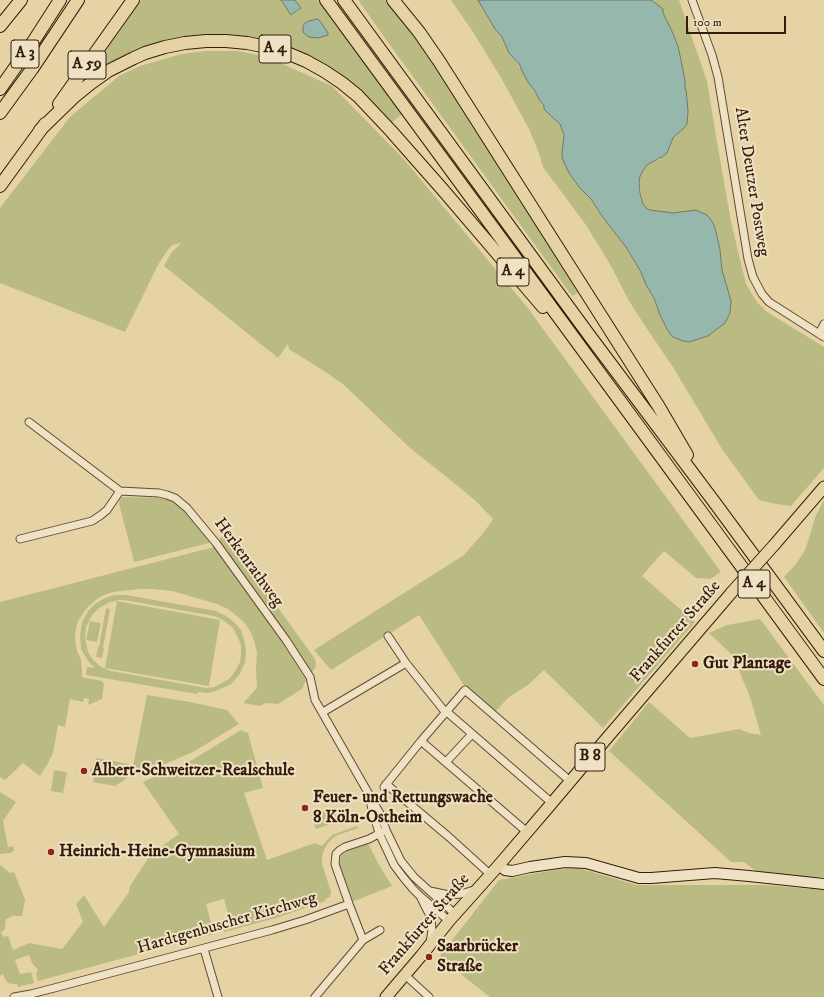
<!DOCTYPE html>
<html>
<head>
<meta charset="utf-8">
<style>
	body { margin:0 }
	#map { position:relative; width:824px; height:997px; overflow:hidden; background:#e6d3a5; font-family:"IM FELL DW Pica",serif }
	canvas { display:block }
	.scale { position:absolute; left:686px; top:16px; width:100px; height:18px; box-sizing:border-box; border:2px solid #351c0c; border-top:0; padding-left:5px; font-size:12px; line-height:14px; white-space:nowrap; color:#351c0c; -webkit-text-stroke:3px #efe2c4; paint-order:stroke }
</style>
</head>
<body>
<div id="map">
<canvas width="824" height="997"></canvas>
<div class="scale">100 m</div>
</div>
<script>
const g = document.querySelector('canvas').getContext('2d');
g.lineJoin = 'round';
function paint(path, color) { g.fillStyle = color; g.fill(path, 'evenodd'); }
const poly = rows => new Path2D(rows.map(r => 'M' + r).join(''));
function trace(path, color, width, dash) { g.strokeStyle = color; g.lineWidth = width; g.lineCap = dash ? 'butt' : 'round'; g.setLineDash(dash || []); g.stroke(path); }
function write(font, color, halo, rows, align = 'center') {
  g.font = font + ' "IM FELL DW Pica",serif'; g.lineWidth = 4; g.setLineDash([]); g.textBaseline = 'middle'; g.strokeStyle = halo; g.fillStyle = color; for (const [text, x, y, turn = 0] of rows) {
    g.save(); g.translate(x, y); g.rotate((+turn || 0) * Math.PI / 180); g.textAlign = isNaN(turn) ? turn : align; if (halo) g.strokeText(text, 0, 0); g.fillText(text, 0, 0); g.restore();
  }
}
const green = poly([
	[141,0,281,0,292,15,298,11,300,8,295,0,318,0,402,114,391,123,327,69,301,52,268,41,235,35,207,36,173,40,85,83,83,80],
	[303,26,326,35,318,38,313,38,303,32],
	[358,0,385,0,421,44,525,207,578,293,572,296,387,41],
	[451,0,478,0,495,29,502,37,509,53,513,57,517,63,520,65,522,71,528,82,535,91,540,101,544,105,544,109,550,115,560,124,564,135,562,153,562,158,569,173,579,187,591,199,602,216,626,247,641,272,646,285,654,298,660,315,668,331,674,337,683,341,689,342,725,323,730,313,731,301,722,270,720,250,714,225,693,210,680,213,673,213,650,210,646,208,643,204,639,183,640,176,644,169,647,165,658,160,667,153,673,138,676,135,683,129,687,124,688,111,685,89,685,80,678,46,671,29,663,13,663,9,651,0,679,0,707,81,716,136,731,222,746,284,757,302,767,312,824,347,824,361,823,362,824,363,824,468,791,506,776,504,759,500,722,449,673,367,649,332,629,301,611,266,586,225,543,167,539,153,529,129,500,76,473,32],
	[205,51,238,51,267,57,332,86,402,157,527,307,721,572,710,579,696,578,664,551,642,576,695,622,603,728,544,670,528,685,509,697,493,714,465,687,419,615,331,670,314,650,464,555,484,532,493,519,477,502,459,487,410,448,343,384,327,373,289,349,288,344,278,358,164,266,171,253,181,243,172,245,165,254,158,265,125,332,0,283,0,208,70,117,119,76,140,66,181,54],
	[123,497,163,498,169,499,176,503,187,512,209,539,209,543,134,562,119,503,120,499],
	[824,500,824,633,784,577,796,564,805,550,810,535,815,517],
	[223,536,227,537,315,659,316,666,314,670,312,672,219,542,220,538],
	[214,547,284,645,306,680,302,689,278,704,266,703,260,706,243,703,257,688,256,669,257,652,253,637,249,629,244,622,237,616,228,609,217,604,186,595,172,591,152,589,140,589,113,592,104,595,97,599,86,609,78,621,75,634,75,641,77,651,81,659,82,669,82,677,102,681,104,684,102,699,88,705,89,699,84,698,83,702,70,699,65,727,58,725,53,753,48,763,40,776,23,763,5,780,0,777,0,602],
	[115,595,126,595,216,611,228,617,235,623,241,630,245,643,246,652,245,662,240,674,231,684,225,687,213,692,207,693,198,692,197,694,86,675,87,667,95,668,88,661,81,649,80,635,82,622,88,611,95,604,105,598],
	[119,600,124,600,214,616,223,620,233,628,239,640,241,646,241,655,240,662,236,670,229,679,222,683,214,687,206,688,111,671,101,667,93,660,88,652,85,638,86,627,92,615,99,608,110,602],
	[117,601,220,620,209,686,105,668],
	[106,608,110,609,103,648,104,648,102,658,96,657,98,647,99,647],
	[760,619,824,705,824,877,761,875,744,862,731,862,609,751,649,702,690,738,739,729,749,733,761,735,750,697,733,656,709,633,727,625],
	[90,621,101,623,97,642,86,640],
	[147,695,190,702,227,710,239,724,193,752,153,769,131,777],
	[241,730,248,733,263,788,244,793,267,860,315,843,322,846,328,839,332,835,357,826,358,828,338,835,333,838,328,843,324,850,322,857,322,864,331,892,330,897,325,899,326,901,276,918,224,932,223,927,231,925,224,899,206,904,214,934,38,981,36,974,38,970,32,963,29,955,15,960,20,974,31,972,34,983,18,987,17,984,12,984,8,983,5,979,3,974,0,976,0,865,10,873,14,872,25,900,22,916,13,916,6,919,5,929,1,933,4,937,8,936,13,950,29,943,62,949,83,922,76,904,84,895,104,927,129,892,130,886,151,854,179,834,143,782,192,760],
	[96,758,129,764,127,778,122,782,118,784,115,786,93,782,95,773,90,772],
	[54,770,67,772,63,793,51,791],
	[0,792,16,802,3,821,8,847,13,846,14,850,11,853,0,854],
	[334,807,339,821,316,829,311,815],
	[368,843,379,865,392,886,352,902,339,864,341,856,347,850],
	[575,867,637,885,764,885,824,890,824,997,490,997,439,957,499,880,543,872]
]);
const water = poly([
	[281,0,295,0,301,8,291,15,281,0],
	[478,0,651,0,663,9,663,13,671,29,678,46,685,80,685,89,686,89,688,111,687,124,683,129,676,135,673,138,667,153,661,158,660,157,658,159,647,165,644,169,640,176,639,183,640,193,643,204,646,208,650,210,673,213,696,210,707,215,711,220,714,225,717,236,720,250,722,270,731,301,730,313,725,323,717,329,708,336,689,342,683,341,673,337,668,331,660,315,654,298,646,285,641,272,626,247,602,216,591,199,579,187,569,173,562,158,562,153,564,135,560,124,550,115,544,109,544,105,540,101,535,91,528,82,522,71,520,65,509,53,502,37,495,29,478,0],
	[317,19,319,20,322,24,328,33,328,35,318,38,309,37,305,34,303,32,303,26,305,23,309,21,317,19]
]);
const street = poly([
	[692,0,712,55,718,77,748,259,753,277,762,294,769,302,824,337],
	[819,334,824,324],
	[29,422,120,491,159,493,167,495,175,498,187,508,216,543,286,640,310,677,315,700,382,817,386,830,401,861,414,877,455,914],
	[20,539,92,521,101,515,107,510,120,491],
	[388,636,406,663,446,713],
	[323,712,406,663],
	[447,712,552,803],
	[421,741,527,832],
	[446,762,472,734],
	[386,784,449,837,491,875],
	[384,787,421,741,465,690,570,781],
	[371,805,379,833,387,850,394,865,403,877,413,889,420,896,449,921],
	[430,891,449,895,461,894,477,889],
	[421,898,431,918,432,930,430,943],
	[363,940,380,930],
	[204,949,218,997],
	[405,975,429,997],
	[14,997,31,994,58,987,272,930,305,920,349,904,335,864,336,854,340,850,345,847,369,839,386,830],
	[315,997,363,940,349,904]
]);
const secondary = poly([
	[499,865,505,870,512,871,530,867,565,862,586,863,639,878,651,878,715,873,749,876,824,884]
]);
const primary = poly([
	[775,544,824,487],
	[386,997,421,956,449,921,499,865,552,803,595,752,732,592]
]);
const highway = poly([
	[326,0,824,679],
	[344,0,589,335,715,503,824,651],
	[393,0,419,32,439,61,659,407,687,455],
	[0,26,21,0],
	[0,89,33,42,60,0],
	[59,104,133,0],
	[0,113,32,69,78,0],
	[40,130,75,96,91,83,108,71,134,58,145,53,165,47,185,43,206,41,226,41,247,43,267,47,287,53,306,61,324,71,342,83,358,96,391,131,443,190,543,307],
	[0,186,45,124]
]);
const primaryBridge = poly([
	[732,592,775,544]
]);
const markers = [
	[695,664,4,"#8f2418"],
	[84,771,4,"#8f2418"],
	[305,808,4,"#8f2418"],
	[51,852,4,"#8f2418"],
	[429,957,4,"#8f2418"]
];
const shields = [
	[275,49,32],
	[25,54,28],
	[87,65,38],
	[513,272,32],
	[754,584,32],
	[590,757,30]
];
const shieldNames = [
	["A 4",275,49],
	["A 3",25,54],
	["A 59",87,65],
	["A 4",513,272],
	["A 4",754,584],
	["B 8",590,757]
];
const streetNames = [
	["Alter Deutzer Postweg",751,182,81],
	["Herkenrathweg",248,563,54],
	["Frankfurter Straße",676,632,-49],
	["Hardtgenbuscher Kirchweg",227,924,-16],
	["Frankfurter Straße",425,925,-49]
];
const poiNames = [
	["Gut Plantage",703,664],
	["Albert-Schweitzer-Realschule",92,771],
	["Feuer- und Rettungswache",313,798],
	["8 Köln-Ostheim",313,818],
	["Heinrich-Heine-Gymnasium",59,852],
	["Saarbrücker",437,947],
	["Straße",437,967]
];
paint(green, '#babb83');
paint(water, '#96b7ab');
trace(water, '#6f796b', 1);
trace(street, '#614a32', 9);
trace(secondary, '#351c0c', 12);
trace(primary, '#351c0c', 13);
trace(highway, '#351c0c', 14);
trace(street, '#efe2c4', 7);
trace(secondary, '#efe2c4', 10);
trace(primary, '#e6d3a5', 11);
trace(highway, '#e6d3a5', 12);
trace(primaryBridge, '#351c0c', 13, []);
trace(primaryBridge, '#e6d3a5', 11);
for (const [x, y, r, color] of markers) { const dot = new Path2D(); dot.arc(x, y, r, 0, 2 * Math.PI); g.fillStyle = color; g.fill(dot); trace(dot, '#efe2c4', 1.5); }
for (const [x, y, w] of shields) { const box = new Path2D(); box.roundRect(x - w / 2, y - 14, w, 28, 3); g.fillStyle = '#efe2c4'; g.fill(box); trace(box, '#351c0c', 1); }
write('bold 16px', '#351c0c', null, shieldNames);
write('17px', '#351c0c', '#efe2c4', streetNames);
write('bold 17px', '#351c0c', '#efe2c4', poiNames, 'left');
</script>
</body>
</html>
